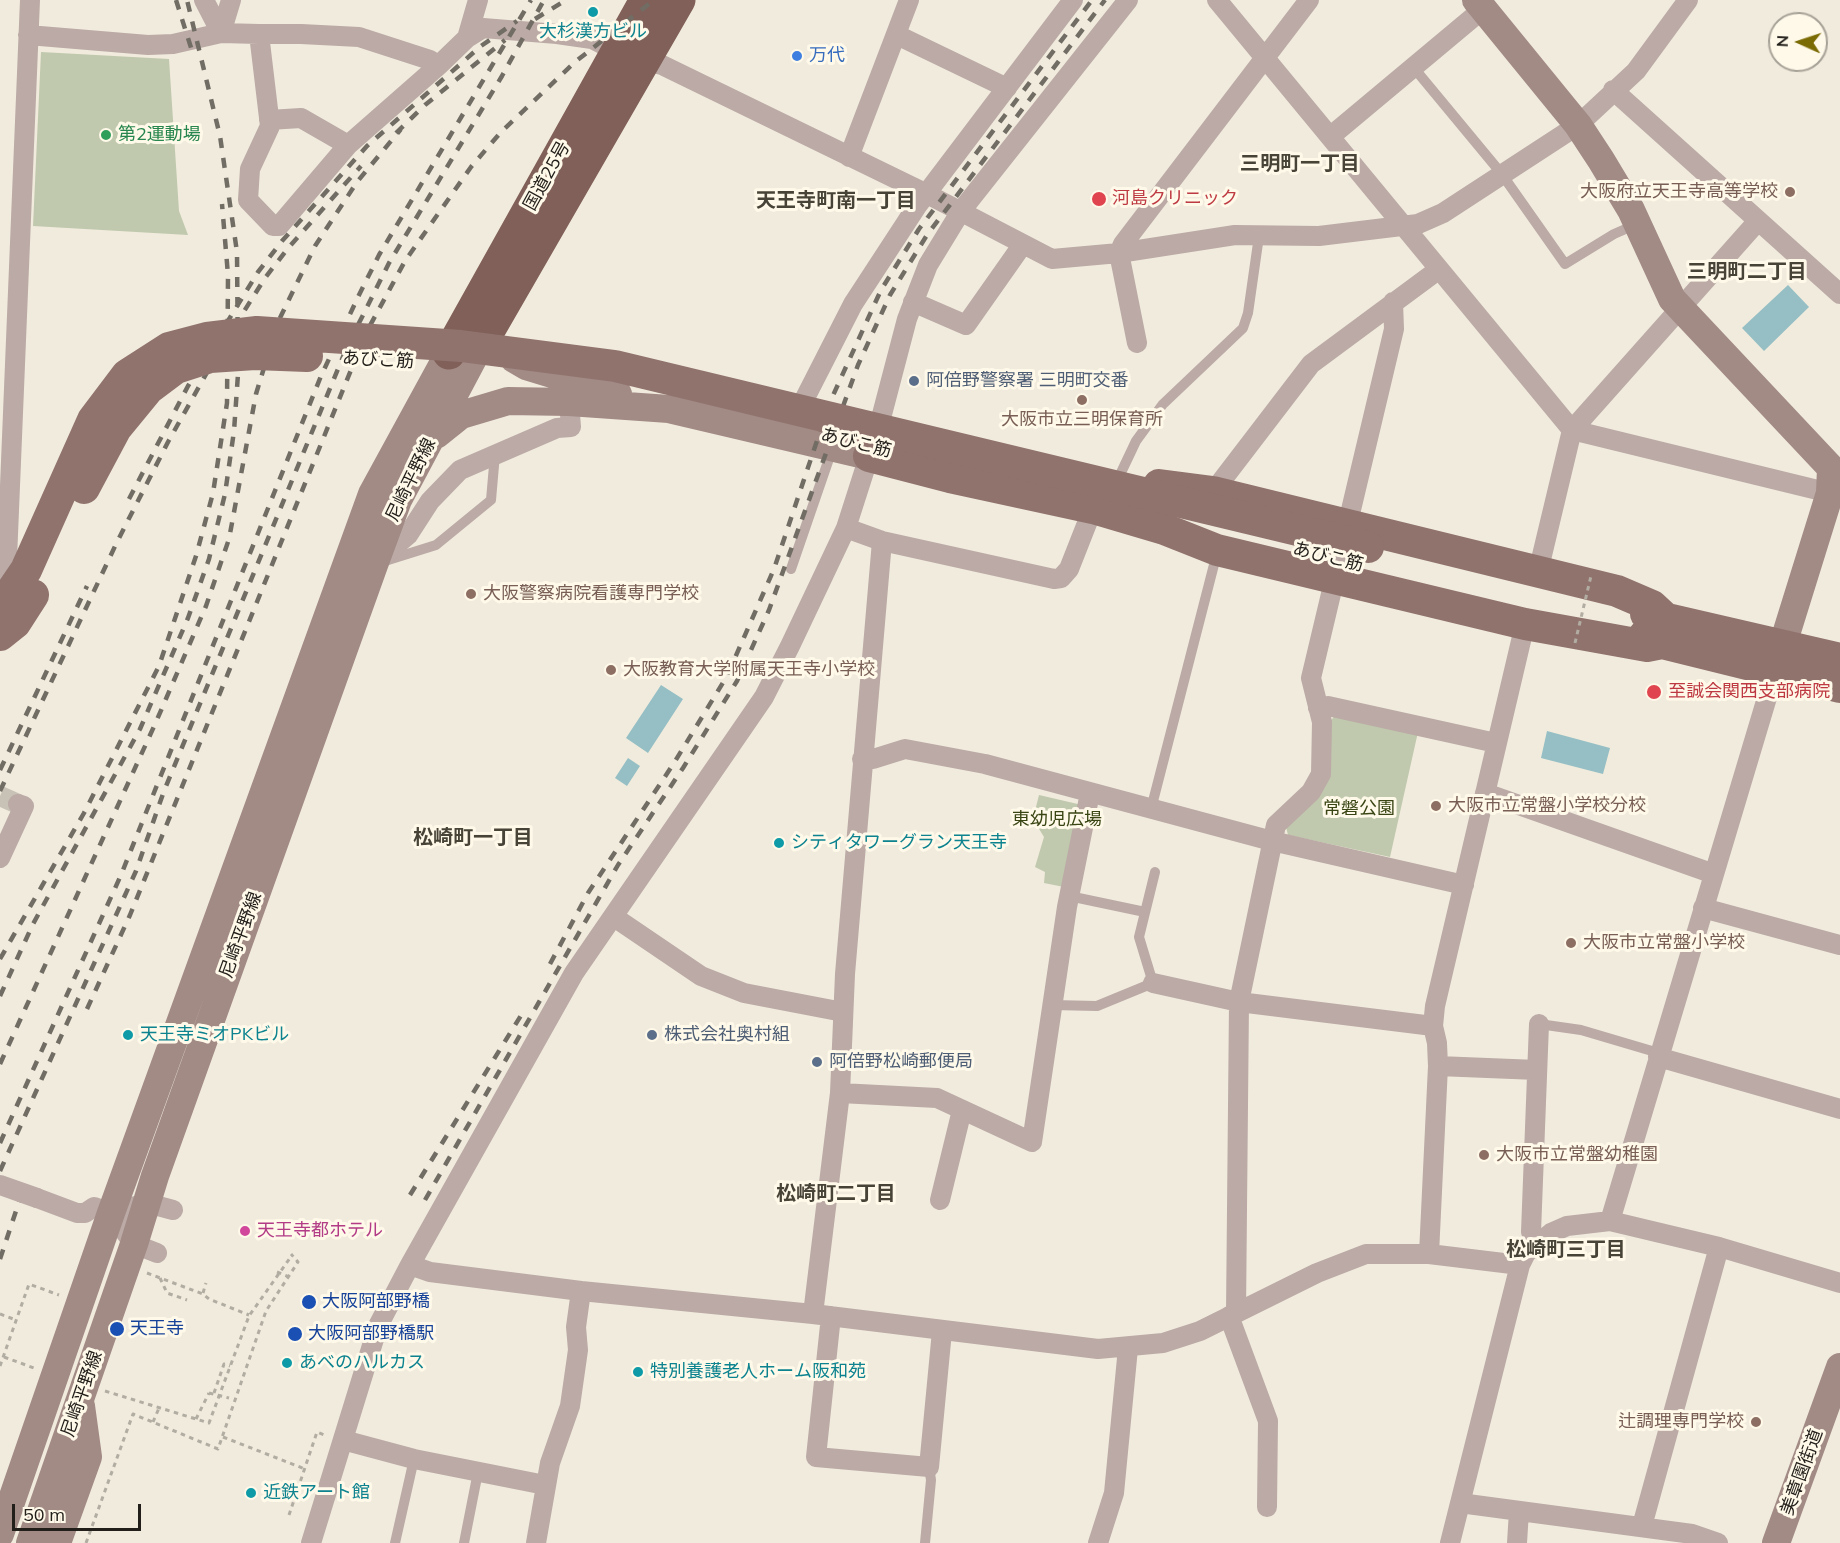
<!DOCTYPE html>
<html>
<head>
<meta charset="utf-8">
<style>
	body { margin:0 }
	#map { position:relative; width:1840px; height:1543px; overflow:hidden; background:#f1ebdd; font-family:Mulish,sans-serif }
	canvas { display:block }
	.north { position:absolute; left:1768px; top:12px; width:60px; height:60px; box-sizing:border-box; background:#fff9ea; border:2px solid #a7a297; border-radius:50%; rotate:273deg; font-size:16px; font-weight:700; line-height:24px; text-align:center; color:#221f1a }
	.north::after { content:''; display:block; margin:auto; width:21px; height:27px; background:#7b6b04; clip-path:polygon(50% 0,100% 100%,50% 72%,0 100%) }
	.scale { position:absolute; left:12px; top:1504px; width:129px; height:27px; box-sizing:border-box; border:3px solid #221f1a; border-top:0; padding-left:8px; font-size:18px; line-height:21px; white-space:nowrap; color:#221f1a; -webkit-text-stroke:4px #fff9ea; paint-order:stroke }
</style>
</head>
<body>
<div id="map">
<canvas width="1840" height="1543"></canvas>
<div class="north">N</div>
<div class="scale">50 m</div>
</div>
<script>
const g = document.querySelector('canvas').getContext('2d');
g.lineJoin = 'round';
function paint(path, color) { g.fillStyle = color; g.fill(path, 'evenodd'); }
const poly = rows => new Path2D(rows.map(r => 'M' + r).join(''));
function trace(path, color, width, dash) { g.strokeStyle = color; g.lineWidth = width; g.lineCap = dash ? 'butt' : 'round'; g.setLineDash(dash || []); g.stroke(path); }
function write(font, color, halo, rows, align = 'center') {
  g.font = font + ' Mulish,"Noto Sans JP",sans-serif'; g.lineWidth = 6; g.setLineDash([]); g.textBaseline = 'middle'; g.strokeStyle = halo; g.fillStyle = color; for (const [text, x, y, turn = 0] of rows) {
    g.save(); g.translate(x, y); g.rotate((+turn || 0) * Math.PI / 180); g.textAlign = isNaN(turn) ? turn : align; if (halo) g.strokeText(text, 0, 0); g.fillText(text, 0, 0); g.restore();
  }
}
const green = poly([
	[41,52,169,59,179,211,188,235,33,226],
	[1336,714,1418,732,1390,857,1288,835,1285,823,1301,813,1324,788,1329,773,1329,723],
	[1039,795,1082,805,1064,887,1044,883,1045,872,1035,867,1044,837,1033,819]
]);
const water = poly([
	[1788,285,1809,307,1764,351,1742,328],
	[661,685,683,699,648,753,626,738],
	[1547,731,1610,748,1603,774,1541,758],
	[628,758,640,766,627,786,615,778]
]);
const streetTunnel = poly([
	[0,796,18,804]
]);
const path = poly([
	[147,1273,203,1294,209,1299,249,1315],
	[160,1278,167,1293,187,1300],
	[203,1293,206,1283],
	[0,1314,16,1320],
	[4,1357,34,1368],
	[0,1366,29,1284,59,1295],
	[105,1391,209,1423,249,1316,290,1258],
	[214,1393,224,1364,230,1366],
	[196,1419,209,1393],
	[153,1422,159,1408],
	[223,1437,305,1469],
	[289,1515,317,1432,327,1436],
	[86,1543,133,1414,218,1449,266,1311,298,1262,291,1254]
]);
const lane = poly([
	[1414,68,1501,173,1565,264,1614,234,1637,224],
	[1118,479,1136,441,1163,404,1243,328,1248,313,1259,236],
	[385,561,436,545,491,500,495,454],
	[791,569,833,447],
	[1151,809,1217,553],
	[1069,896,1145,912],
	[1052,1005,1097,1006,1153,983,1139,937,1155,872],
	[1539,1024,1581,1030,1652,1051,1658,1057],
	[395,1543,414,1459],
	[464,1543,478,1472],
	[925,1543,931,1480,929,1467]
]);
const street = poly([
	[204,0,221,33,259,34,301,34,359,37,430,60,438,66,348,145,279,226,273,226,248,200,250,169,270,126,259,34],
	[1217,0,1572,430,1830,493],
	[28,35,148,45,173,44,221,33,231,0],
	[897,35,1007,88],
	[467,38,478,0],
	[645,61,662,65,927,194,1052,259,1119,253,1235,235,1319,236,1418,224,1443,213,1578,125,1636,71,1688,0],
	[438,66,467,38,483,28,557,34,592,39,617,52],
	[1613,90,1840,294],
	[269,120,301,118,348,145],
	[1331,136,1483,9],
	[849,157,909,0],
	[913,302,966,325,1023,244],
	[1137,343,1119,253,1123,244,1309,0],
	[802,404,853,304,917,206,1073,0],
	[1213,492,1311,364,1438,270],
	[846,528,882,541,1054,579,1061,578,1069,569,1093,508,1099,501],
	[379,560,408,535,430,501,460,470,557,428,571,427,569,402],
	[1538,572,1572,430,1757,222],
	[0,596,6,583,30,0],
	[1318,708,1328,706,1496,743],
	[862,759,873,759,905,749,985,764,1272,841,1464,885],
	[1485,793,1714,874],
	[0,858,24,806,18,804],
	[1703,908,1840,945],
	[614,917,701,976,744,993,843,1012],
	[1153,983,1239,1002,1433,1026],
	[1658,1057,1840,1109],
	[1438,1066,1537,1070],
	[840,1093,937,1098,1032,1142,1067,907,1090,793],
	[37,1198,77,1213,85,1213,94,1207,111,1213,134,1244,157,1253],
	[940,1200,962,1110],
	[111,1213,147,1203,173,1210],
	[1610,1221,1775,671],
	[1538,1245,1531,1232,1539,1024],
	[1429,1254,1438,1066,1437,1043,1433,1026,1435,1006,1525,624],
	[410,1265,430,1272,581,1291,813,1314,1098,1349,1163,1343,1200,1331,1317,1273,1366,1254,1429,1254,1520,1265],
	[1236,1313,1239,1002,1276,825,1311,792,1321,774,1322,722,1311,678,1394,329,1393,302],
	[813,1314,840,1093,845,974,882,541],
	[831,1316,816,1457,929,1467,942,1331],
	[1229,1316,1268,1421,1267,1507],
	[343,1440,414,1459,545,1485],
	[1460,1503,1692,1534,1718,1543],
	[1642,1526,1719,1247],
	[311,1543,378,1326,410,1265,574,973,764,697,790,646,846,528,880,422,907,319,928,265,961,211,1128,0],
	[536,1543,550,1463,570,1406,578,1350,576,1327,581,1291],
	[1098,1543,1114,1493,1128,1348],
	[1450,1543,1520,1265,1526,1253,1551,1233,1567,1226,1610,1221,1719,1247,1840,1283],
	[1517,1543,1519,1511]
]);
const secondary = poly([
	[1476,0,1578,125,1601,160,1631,210,1672,299,1831,468,1830,493,1783,644],
	[514,359,526,366,618,394],
	[436,435,461,415,508,401,569,402,669,409,869,456],
	[0,1534,111,1213,372,494,449,353,470,345],
	[30,1543,134,1244,155,1176,374,565,398,500,483,340],
	[57,1543,88,1457,81,1406],
	[1776,1543,1840,1367]
]);
const primary = poly([
	[869,456,950,477,1093,508,1164,529,1217,550,1525,624,1647,646,1662,643],
	[1159,485,1213,492,1617,591,1652,606,1666,619],
	[1646,614,1840,659],
	[1644,636,1662,643,1840,687]
]);
const highway = poly([
	[483,340,679,0],
	[449,353,646,0]
]);
const rail = poly([
	[176,0,193,54],
	[535,19,566,0],
	[396,133,425,105,505,40],
	[129,499,188,386,258,272,282,241,367,146,481,46,517,21],
	[0,770,87,586],
	[0,791,117,542,168,442,219,351,265,278,289,247,361,166],
	[0,959,84,813,159,666,196,556,213,493,227,403,228,275,222,204],
	[550,964,588,893,674,763,727,676,774,569,830,402,881,290,919,229,1092,0],
	[0,996,33,924,140,729,188,618,209,559,225,494,234,431,238,374,237,252,220,136,187,0],
	[87,1009,130,915,366,333,405,261,471,167,501,132,575,62,654,0],
	[0,1064,156,722,206,606,229,539,256,394,278,322,315,246,357,182,401,129],
	[0,1143,121,875,321,376,359,295,379,255,531,0],
	[0,1171,136,871,164,791,347,347,389,263,502,76,544,0],
	[410,1195,525,1009],
	[425,1200,618,865,683,768,737,681,769,610,858,365,890,295,927,235,1105,0],
	[0,1259,20,1199]
]);
const pathBridge = poly([
	[1575,643,1591,576],
	[277,1272,289,1277],
	[209,1393,229,1398]
]);
const streetBridge = poly([
	[0,1185,37,1198]
]);
const primaryBridge = poly([
	[84,488,116,428,148,389,176,368,210,357,255,354,307,356],
	[0,608,26,570,93,420,127,375,169,348,207,338,257,332,461,346,615,366,1368,547],
	[0,635,15,623,33,595]
]);
const markers = [
	[593,12,6,"#0f9aa8"],
	[797,56,6,"#3f7fe0"],
	[106,135,6,"#2e9e5b"],
	[1790,192,6,"#8d6e63"],
	[1099,199,8,"#e0444e"],
	[914,381,6,"#5c6f8a"],
	[1082,400,6,"#8d6e63"],
	[471,594,6,"#8d6e63"],
	[611,670,6,"#8d6e63"],
	[1654,692,8,"#e0444e"],
	[1436,806,6,"#8d6e63"],
	[779,843,6,"#0f9aa8"],
	[1571,943,6,"#8d6e63"],
	[128,1035,6,"#0f9aa8"],
	[652,1035,6,"#5c6f8a"],
	[817,1062,6,"#5c6f8a"],
	[1484,1155,6,"#8d6e63"],
	[245,1231,6,"#d1479c"],
	[309,1302,8,"#1a4fb4"],
	[117,1329,8,"#1a4fb4"],
	[295,1334,8,"#1a4fb4"],
	[287,1363,6,"#0f9aa8"],
	[638,1372,6,"#0f9aa8"],
	[1756,1422,6,"#8d6e63"],
	[251,1493,6,"#0f9aa8"]
];
const cultureNames = [
	["大杉漢方ビル",593,32,"center"],
	["シティタワーグラン天王寺",791,843],
	["天王寺ミオPKビル",140,1035],
	["あべのハルカス",299,1363],
	["特別養護老人ホーム阪和苑",650,1372],
	["近鉄アート館",263,1493]
];
const shopNames = [
	["万代",809,56]
];
const leisureNames = [
	["第2運動場",118,135]
];
const streetNames = [
	["国道25号",547,176,-61],
	["あびこ筋",378,360,3],
	["あびこ筋",856,443,14],
	["尼崎平野線",411,480,-64],
	["あびこ筋",1328,557,14],
	["尼崎平野線",241,935,-70],
	["尼崎平野線",82,1394,-71],
	["美章園街道",1802,1472,-70]
];
const educationNames = [
	["大阪府立天王寺高等学校",1778,192,"right"],
	["大阪市立三明保育所",1082,420,"center"],
	["大阪警察病院看護専門学校",483,594],
	["大阪教育大学附属天王寺小学校",623,670],
	["大阪市立常盤小学校分校",1448,806],
	["大阪市立常盤小学校",1583,943],
	["大阪市立常盤幼稚園",1496,1155],
	["辻調理専門学校",1744,1422,"right"]
];
const healthNames = [
	["河島クリニック",1112,199],
	["至誠会関西支部病院",1668,692]
];
const serviceNames = [
	["阿倍野警察署 三明町交番",926,381],
	["株式会社奥村組",664,1035],
	["阿倍野松崎郵便局",829,1062]
];
const parkNames = [
	["常磐公園",1359,809],
	["東幼児広場",1057,820]
];
const hotelNames = [
	["天王寺都ホテル",257,1231]
];
const transitNames = [
	["大阪阿部野橋",322,1302],
	["天王寺",130,1329],
	["大阪阿部野橋駅",308,1334]
];
const neighbourhoodNames = [
	["三明町一丁目",1300,164],
	["天王寺町南一丁目",836,201],
	["三明町二丁目",1747,272],
	["松崎町一丁目",473,838],
	["松崎町二丁目",836,1194],
	["松崎町三丁目",1566,1250]
];
paint(green, '#c0c9ad');
paint(water, '#95bfc4');
trace(streetTunnel, '#c8c2b6', 20, [20, 10]);
trace(path, '#b2ada2', 3, [4.5, 4.5]);
trace(lane, '#bbaaa6', 10);
trace(street, '#bbaaa6', 20);
trace(secondary, '#a28a85', 28);
trace(primary, '#90736d', 32);
trace(highway, '#806058', 33);
trace(rail, '#716d65', 4.5, [10, 10]);
trace(pathBridge, '#b2ada2', 3, [4.5, 4.5]);
trace(streetBridge, '#bbaaa6', 20);
trace(primaryBridge, '#90736d', 32);
for (const [x, y, r, color] of markers) { const dot = new Path2D(); dot.arc(x, y, r, 0, 2 * Math.PI); g.fillStyle = color; g.fill(dot); trace(dot, '#fff9ea', 2); }
write('18px', '#0d838f', '#fff9ea', cultureNames, 'left');
write('18px', '#366cbe', '#fff9ea', shopNames, 'left');
write('18px', '#27864d', '#fff9ea', leisureNames, 'left');
write('18px', '#221f1a', '#fff9ea', streetNames);
write('18px', '#785e54', '#fff9ea', educationNames, 'left');
write('18px', '#be3a42', '#fff9ea', healthNames, 'left');
write('18px', '#4e5e75', '#fff9ea', serviceNames, 'left');
write('18px', '#394513', '#fff9ea', parkNames);
write('18px', '#b23c85', '#fff9ea', hotelNames, 'left');
write('18px', '#164399', '#fff9ea', transitNames, 'left');
write('bold 20px', '#484337', '#fff9ea', neighbourhoodNames);
</script>
</body>
</html>
